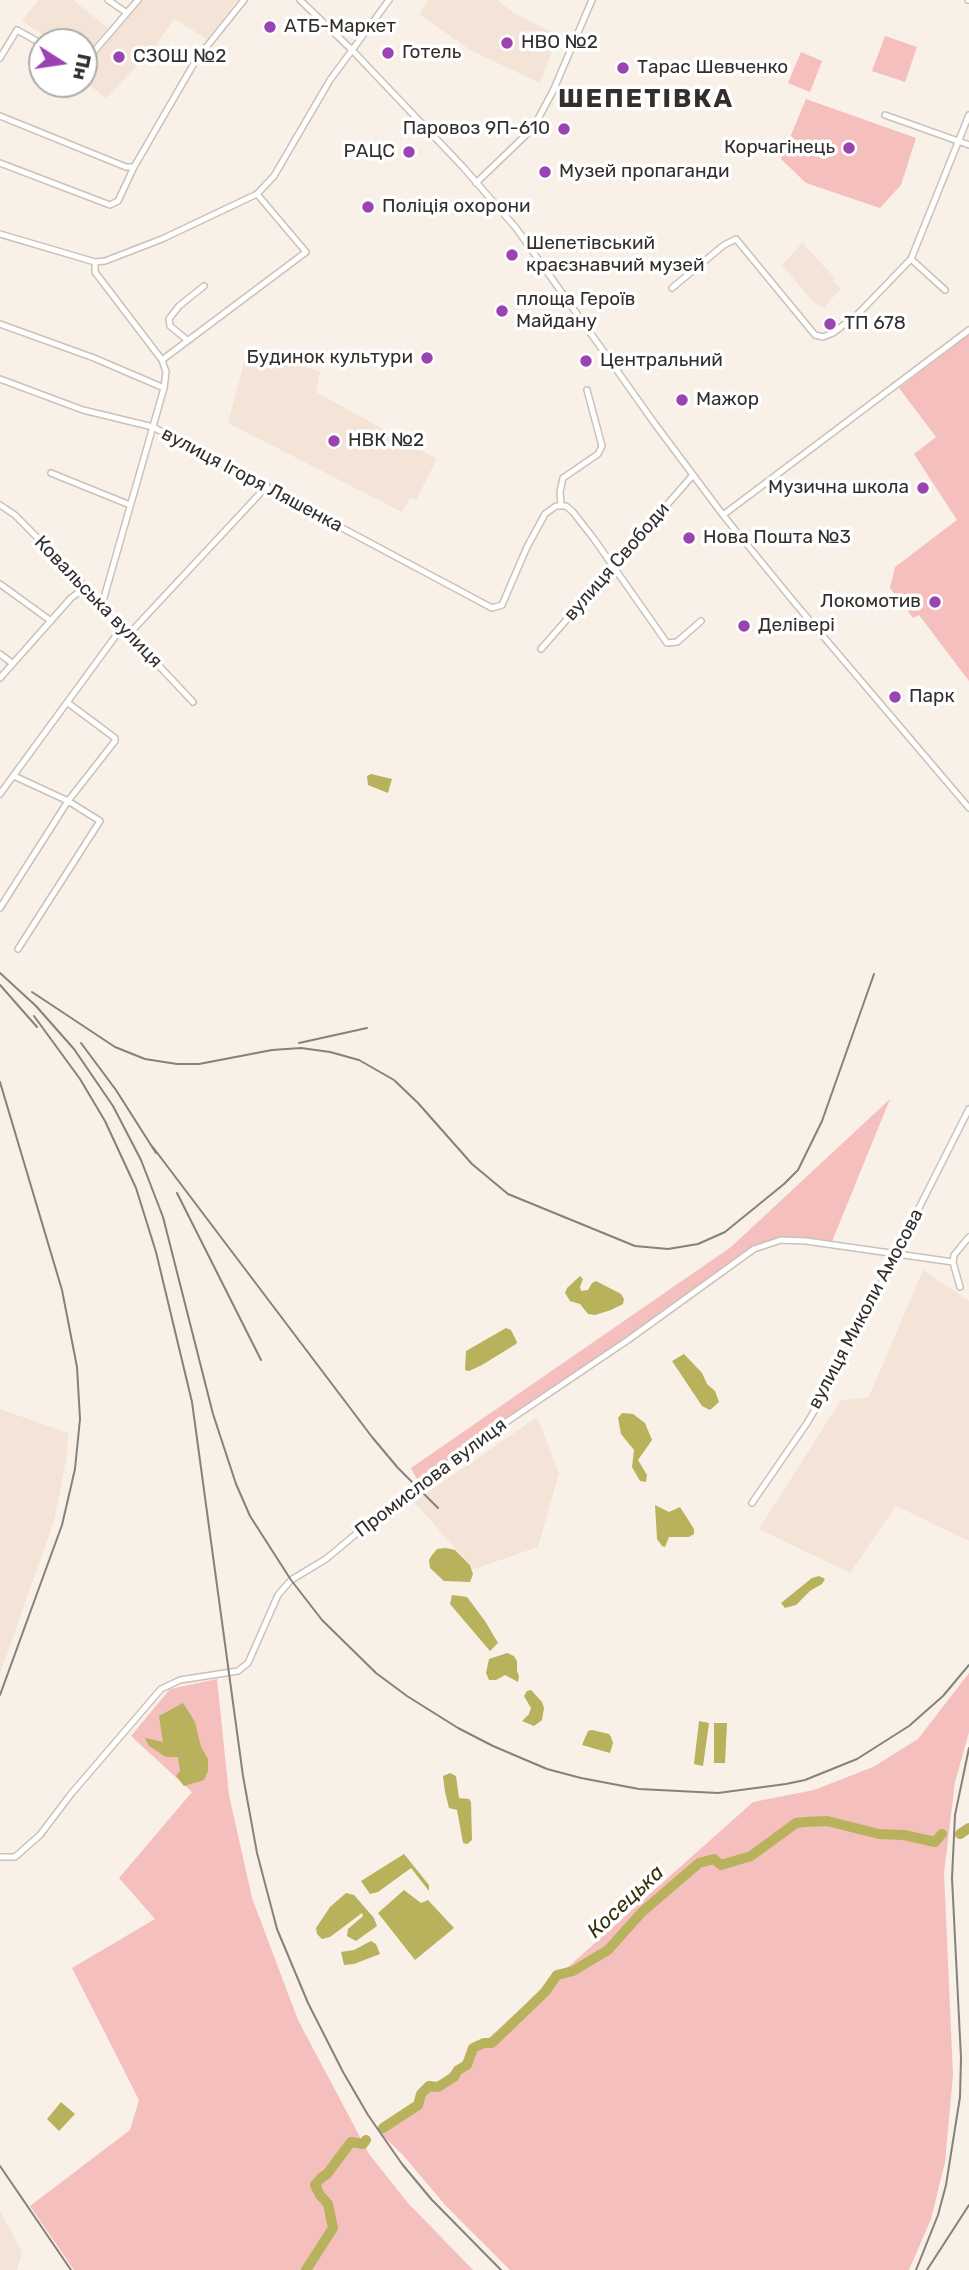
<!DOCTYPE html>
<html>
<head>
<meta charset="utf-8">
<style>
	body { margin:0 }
	#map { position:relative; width:969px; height:2270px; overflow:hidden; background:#f9f0e8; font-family:Rubik,sans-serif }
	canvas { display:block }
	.north { position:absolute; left:28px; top:28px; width:70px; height:70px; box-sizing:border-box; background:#fff; border:2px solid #adacab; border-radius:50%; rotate:102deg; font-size:19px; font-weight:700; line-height:28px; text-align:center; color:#322f2c }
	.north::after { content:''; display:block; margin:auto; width:24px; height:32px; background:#9a44b1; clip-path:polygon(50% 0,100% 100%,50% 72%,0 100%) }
</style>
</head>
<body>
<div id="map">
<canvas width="969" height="2270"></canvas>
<div class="north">Пн</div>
</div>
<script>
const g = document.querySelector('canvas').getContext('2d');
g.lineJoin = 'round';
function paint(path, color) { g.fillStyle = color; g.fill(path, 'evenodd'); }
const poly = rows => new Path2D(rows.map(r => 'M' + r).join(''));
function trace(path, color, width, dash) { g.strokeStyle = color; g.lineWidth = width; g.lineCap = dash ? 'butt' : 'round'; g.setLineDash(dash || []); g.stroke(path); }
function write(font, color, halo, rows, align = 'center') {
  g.font = font + ' Rubik,sans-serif'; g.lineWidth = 7; g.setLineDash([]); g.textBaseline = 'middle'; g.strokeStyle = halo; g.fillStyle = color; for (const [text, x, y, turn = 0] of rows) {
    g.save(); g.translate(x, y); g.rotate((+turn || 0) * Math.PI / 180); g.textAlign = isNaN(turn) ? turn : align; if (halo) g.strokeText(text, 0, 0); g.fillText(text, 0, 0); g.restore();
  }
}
const built = poly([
	[38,0,73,0,108,28,84,56,84,42,53,42,22,21],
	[142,0,238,0,207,39,174,19,155,47,106,98,84,81,84,67],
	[428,0,497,0,514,13,558,35,540,83,470,50,419,14],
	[802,243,835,278,832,280,841,288,824,308,813,302,782,265],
	[248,348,320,372,316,392,437,459,416,500,410,498,402,512,228,423],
	[923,1270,969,1301,969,1541,896,1506,850,1573,759,1529,841,1400,869,1397],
	[0,1409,68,1433,67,1455,54,1521,0,1674],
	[537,1417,559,1473,538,1547,474,1569,414,1502],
	[0,2211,22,2252,17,2270,0,2270]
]);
const green = poly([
	[885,36,917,47,905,82,872,71],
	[801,52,822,61,810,92,788,83],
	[806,99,916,138,901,185,880,208,806,183,781,159],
	[969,334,969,681,919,615,913,618,890,588,895,567,957,520,914,454,936,437,899,388],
	[890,1099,831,1244,781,1240,754,1249,419,1483,411,1468,731,1247],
	[969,1673,969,1732,955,1782,944,1873,953,2075,945,2162,931,2219,909,2270,510,2270,446,2206,403,2155,381,2134,753,1802,814,1790,873,1767,918,1739],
	[217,1679,229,1795,252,1898,298,2020,369,2154,408,2203,473,2270,74,2270,30,2206,130,2130,139,2100,72,1968,155,1919,119,1878,192,1792,131,1736,170,1689]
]);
const water = poly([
	[371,774,392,779,388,793,368,785,367,776],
	[580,1276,583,1279,580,1287,581,1291,588,1290,592,1283,596,1281,621,1294,624,1299,623,1304,611,1310,595,1315,588,1314,580,1304,570,1301,565,1293,567,1288],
	[506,1328,511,1330,517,1342,516,1344,482,1365,469,1371,465,1370,466,1351],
	[684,1354,702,1373,707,1384,715,1391,719,1402,710,1410,702,1406,672,1361],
	[622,1413,633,1414,645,1423,652,1440,638,1460,647,1475,646,1482,640,1481,632,1467,634,1450,621,1434,618,1418],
	[655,1505,669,1512,680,1507,694,1529,694,1534,689,1537,669,1537,665,1547,662,1546,657,1539],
	[446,1548,455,1550,470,1565,473,1574,470,1582,444,1581,430,1568,429,1560,432,1555,437,1549],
	[819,1576,825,1579,822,1584,810,1591,796,1605,785,1608,781,1603,812,1578],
	[452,1595,467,1597,485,1621,498,1643,490,1651,450,1604],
	[507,1653,514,1656,517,1661,517,1671,519,1676,518,1682,505,1675,496,1680,489,1680,486,1673,489,1659],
	[531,1690,542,1702,544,1708,542,1720,534,1726,522,1721,529,1714,531,1708,524,1696,527,1691],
	[183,1703,195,1722,201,1747,208,1759,208,1771,204,1780,184,1786,176,1776,180,1771,178,1757,166,1757,149,1746,145,1738,163,1742,159,1716],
	[699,1721,709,1723,703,1766,694,1764],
	[714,1723,727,1723,725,1763,714,1763],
	[592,1730,609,1734,611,1737,613,1743,610,1753,582,1745,588,1731],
	[450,1773,456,1776,459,1798,469,1799,471,1802,472,1840,467,1844,463,1843,457,1810,449,1808,445,1792,443,1776],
	[404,1854,429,1885,429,1891,411,1868,378,1892,370,1894,361,1881],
	[404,1890,421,1903,428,1900,454,1928,415,1960,378,1913],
	[346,1893,354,1895,374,1918,377,1926,356,1941,347,1936,348,1929,363,1916,362,1913,330,1937,322,1939,317,1934,316,1928,330,1907],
	[371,1941,376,1944,380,1954,354,1964,344,1965,341,1952,354,1950],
	[61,2102,75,2114,59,2131,47,2119]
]);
const river = poly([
	[960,1834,969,1828],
	[383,2128,418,2105,421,2094,429,2086,438,2087,454,2077,458,2070,467,2065,473,2048,484,2043,492,2043,545,1992,557,1975,573,1971,608,1950,642,1912,699,1863,714,1859,721,1865,751,1856,796,1823,805,1822,827,1821,879,1834,904,1835,935,1842,942,1834],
	[306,2270,333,2228,328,2204,320,2195,315,2185,321,2178,327,2174,351,2142,363,2144,366,2140]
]);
const street = poly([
	[108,0,127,13],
	[300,0,352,50,463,167,516,228,655,424,723,515,794,602,969,808],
	[968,0,969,0],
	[0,58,17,30,42,44],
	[84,63,138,0],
	[885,115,969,145],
	[0,116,126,167,134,167,196,60,244,0],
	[0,163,110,205,118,201,134,167],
	[476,183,528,133,538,119,553,91,592,0],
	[0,234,95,262,105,261,162,239,257,194,274,176,330,80,389,0],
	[911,259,945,290],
	[95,262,95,272,162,360],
	[672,288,724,245,736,239,815,335,823,337,833,333,858,314,911,259,969,115],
	[0,324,94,358,164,388],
	[186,339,170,326,169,319,179,306,204,286],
	[0,379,83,410,153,427,492,608,502,605,527,547,545,514,556,506,566,506,573,512,594,539,667,643,677,642,701,621],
	[51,473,130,505],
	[0,505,15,515,86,587,120,630,129,634,193,702],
	[561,505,560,492,563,478,598,454,602,446,587,390],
	[723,515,969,330],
	[0,584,51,621],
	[101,608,164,388,166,372,162,360,306,252,257,194],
	[129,634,267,486],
	[541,649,693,475],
	[0,654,12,663],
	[0,678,71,598,86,587],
	[14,776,68,801,100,821,18,949],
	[0,794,120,630],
	[0,908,68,801,115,741,115,738,68,703],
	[960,1287,953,1262,954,1255,969,1237],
	[752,1503,807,1423,829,1386,969,1109],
	[0,1857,15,1857,40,1835,71,1794,161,1689,180,1680,238,1671,248,1663,278,1595,291,1580,326,1559,375,1518,496,1429,628,1340,754,1249,781,1240,806,1241,953,1262]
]);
const rail = poly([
	[0,973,36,1006,74,1049,113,1106,141,1160,163,1217,213,1414,236,1484,250,1516,291,1580,322,1620,376,1673,407,1696,458,1728,493,1746,547,1769,581,1778,639,1789,718,1793,786,1784,805,1780,857,1759,909,1726,943,1696,969,1665],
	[0,985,37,1027],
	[32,992,115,1047,145,1059,177,1064,199,1064,272,1050,301,1048,330,1052,359,1060,394,1080,418,1103,472,1164,508,1194,635,1246,668,1249,698,1244,725,1232,784,1184,798,1170,822,1121,874,974],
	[34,1016,80,1079,105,1121,136,1188,156,1252,192,1402,243,1776,257,1853,277,1929,308,2003,343,2072,368,2115,402,2164,432,2200,501,2270],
	[81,1043,116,1090,156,1153],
	[299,1043,367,1028],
	[0,1082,62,1290,77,1367,80,1419,75,1469,62,1525,0,1695],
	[152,1146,372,1437,398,1468,438,1508],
	[177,1193,261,1360],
	[0,2166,71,2270],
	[916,2270,938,2215,946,2185,960,2097,961,2058,952,1878,955,1815,969,1748],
	[927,2270,969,2205]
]);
const markers = [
	[270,27,7,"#9a44b1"],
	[507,43,7,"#9a44b1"],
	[388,53,7,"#9a44b1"],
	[119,57,7,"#9a44b1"],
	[623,68,7,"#9a44b1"],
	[564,129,7,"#9a44b1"],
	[849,148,7,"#9a44b1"],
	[409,152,7,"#9a44b1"],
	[545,172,7,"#9a44b1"],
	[368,207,7,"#9a44b1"],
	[512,255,7,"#9a44b1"],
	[502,311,7,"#9a44b1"],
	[830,324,7,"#9a44b1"],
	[427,358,7,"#9a44b1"],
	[586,361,7,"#9a44b1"],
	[682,400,7,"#9a44b1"],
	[334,441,7,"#9a44b1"],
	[923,488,7,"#9a44b1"],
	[689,538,7,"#9a44b1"],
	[935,602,7,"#9a44b1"],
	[744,626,7,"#9a44b1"],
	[895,697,7,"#9a44b1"]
];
const poiNames = [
	["АТБ-Маркет",284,27],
	["НВО №2",521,43],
	["Готель",402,53],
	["СЗОШ №2",133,57],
	["Тарас Шевченко",637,68],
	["Паровоз 9П-610",550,129,"right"],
	["Корчагінець",835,148,"right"],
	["РАЦС",395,152,"right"],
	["Музей пропаганди",559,172],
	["Поліція охорони",382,207],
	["Шепетівський",526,244],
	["краєзнавчий музей",526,266],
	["площа Героїв",516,300],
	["Майдану",516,322],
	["ТП 678",844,324],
	["Будинок культури",413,358,"right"],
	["Центральний",600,361],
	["Мажор",696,400],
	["НВК №2",348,441],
	["Музична школа",909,488,"right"],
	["Нова Пошта №3",703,538],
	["Локомотив",921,602,"right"],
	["Делівері",758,626],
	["Парк",909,697]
];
const streetNames = [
	["вулиця Ігоря Ляшенка",252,480,28],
	["вулиця Свободи",617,562,-49],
	["Ковальська вулиця",98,602,46],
	["вулиця Миколи Амосова",866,1309,-62],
	["Промислова вулиця",431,1478,-37]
];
const waterNames = [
	["Косецька",626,1902,-43]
];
const districtNames = [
	["ШЕПЕТІВКА",646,99]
];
paint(built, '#f3e4d7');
paint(green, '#f5bfbd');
paint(water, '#b7b25b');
trace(river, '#b7b25b', 10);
trace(street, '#cac1b9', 8);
trace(street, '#fff', 5);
trace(rail, '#86817c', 2);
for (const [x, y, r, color] of markers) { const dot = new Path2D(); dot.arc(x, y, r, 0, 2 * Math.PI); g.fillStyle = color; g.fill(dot); trace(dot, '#fff', 2.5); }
write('19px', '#322f2c', '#fff', poiNames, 'left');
write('19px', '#322f2c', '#fff', streetNames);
write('italic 21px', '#34320b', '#fff', waterNames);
g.letterSpacing = '2px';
write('bold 26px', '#322f2c', '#fff', districtNames);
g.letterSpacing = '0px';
</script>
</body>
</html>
